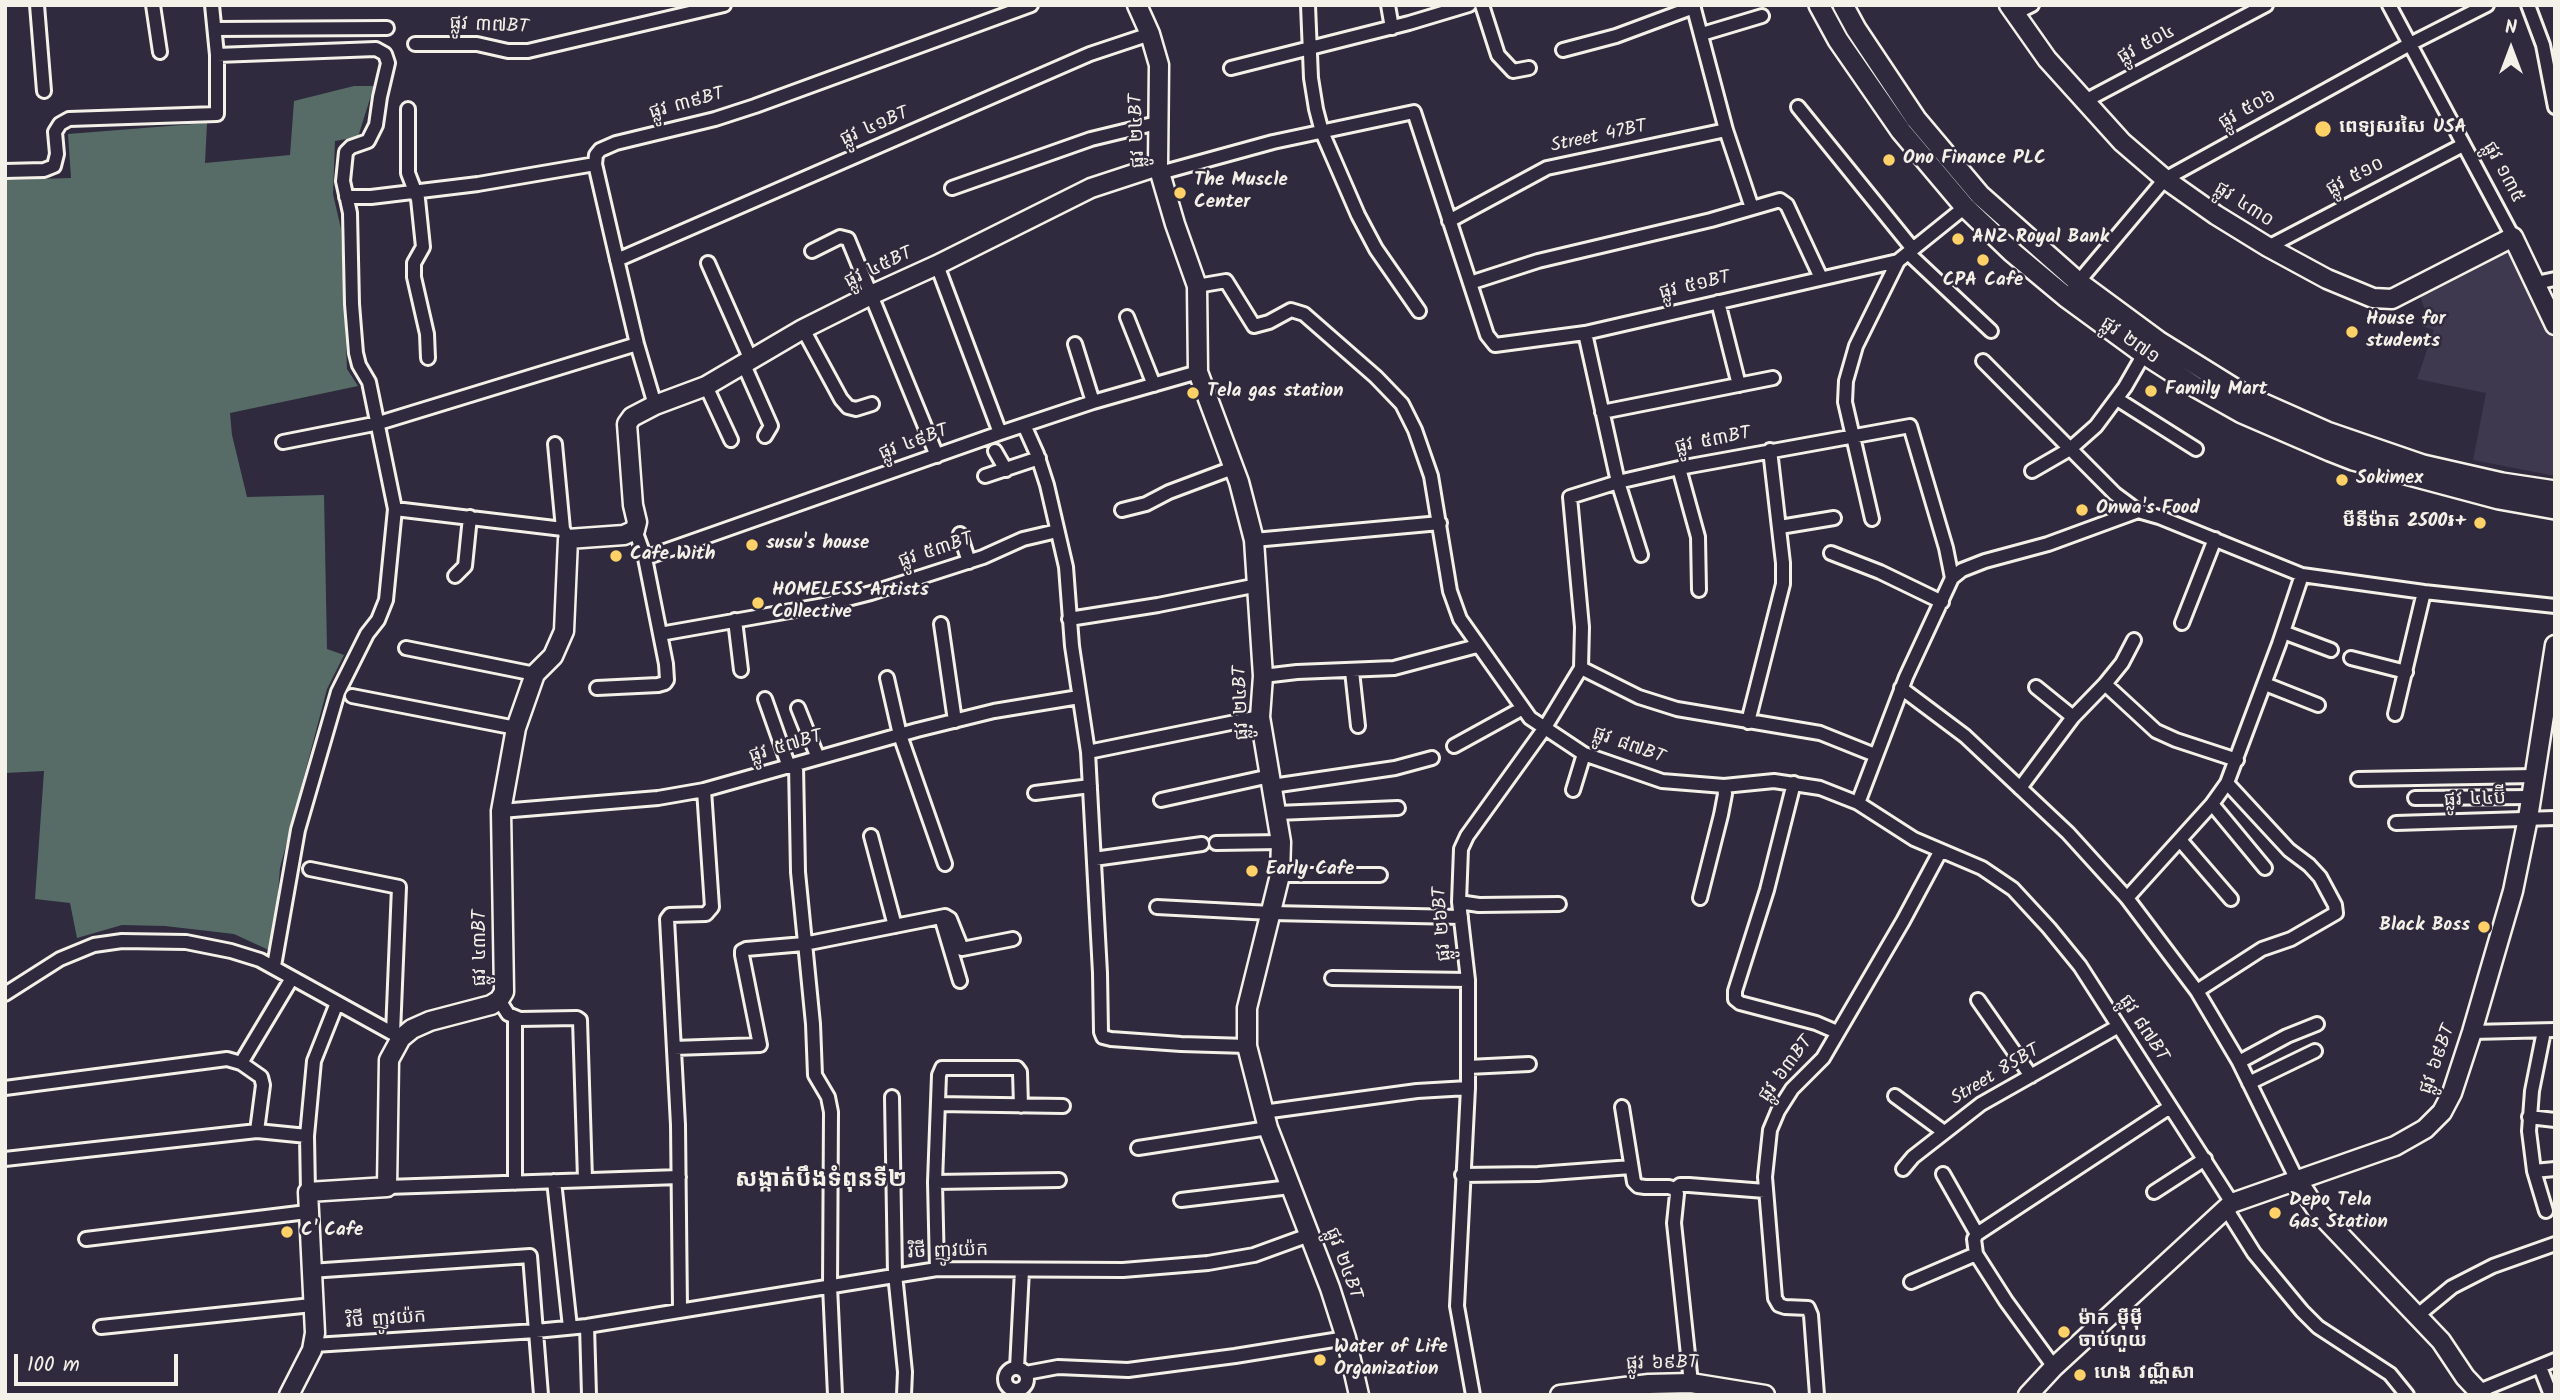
<!DOCTYPE html>
<html>
<head>
<meta charset="utf-8">
<style>
	body { margin:0 }
	#map { position:relative; width:2560px; height:1400px; overflow:hidden; background:#2f2a3d; font-family:Kalam,sans-serif }
	canvas { display:block }
	.frame { position:absolute; inset:0; border:7px solid #f4f1e8; pointer-events:none }
	.north { position:absolute; left:2476px; top:14px; width:70px; height:70px; -webkit-text-stroke:5px #2f2a3d; paint-order:stroke; rotate:0deg; font-size:19px; font-weight:700; line-height:28px; text-align:center; color:#f4f1e8 }
	.north::after { content:''; display:block; margin:auto; width:24px; height:32px; background:#f4f1e8; clip-path:polygon(50% 0,100% 100%,50% 72%,0 100%) }
	.scale { position:absolute; left:14px; top:1354px; width:164px; height:32px; box-sizing:border-box; border:4px solid #f4f1e8; border-top:0; padding-left:9px; font-size:21px; line-height:24px; white-space:nowrap; color:#f4f1e8; -webkit-text-stroke:5px #2f2a3d; paint-order:stroke }
</style>
</head>
<body>
<div id="map">
<canvas width="2560" height="1400"></canvas>
<div class="frame"></div>
<div class="north">N</div>
<div class="scale">100 m</div>
</div>
<script>
const g = document.querySelector('canvas').getContext('2d');
g.lineJoin = 'round';
function paint(path, color) { g.fillStyle = color; g.fill(path, 'evenodd'); }
const poly = rows => new Path2D(rows.map(r => 'M' + r).join(''));
function trace(path, color, width, dash) { g.strokeStyle = color; g.lineWidth = width; g.lineCap = dash ? 'butt' : 'round'; g.setLineDash(dash || []); g.stroke(path); }
function write(font, color, halo, rows, align = 'center') {
  g.font = font + ' Kalam,"Noto Sans Khmer",sans-serif'; g.lineWidth = 5; g.setLineDash([]); g.textBaseline = 'middle'; g.strokeStyle = halo; g.fillStyle = color; for (const [text, x, y, turn = 0] of rows) {
    g.save(); g.translate(x, y); g.rotate((+turn || 0) * Math.PI / 180); g.textAlign = isNaN(turn) ? turn : align; if (halo) g.strokeText(text, 0, 0); g.fillText(text, 0, 0); g.restore();
  }
}
const built = poly([
	[2511,245,2533,288,2555,341,2555,476,2473,460,2486,393,2417,379,2434,330,2422,326,2426,314,2419,292]
]);
const green = poly([
	[354,86,374,86,358,137,335,141,333,194,341,229,347,369,358,386,230,413,232,435,247,497,324,495,327,649,344,655,327,689,280,868,273,952,234,934,165,926,122,925,77,938,70,903,35,899,44,771,5,773,5,180,71,178,68,134,207,123,205,163,290,155,294,101]
]);
const street = poly([
	[37,5,44,91],
	[153,5,160,52],
	[212,5,217,55],
	[1308,5,1311,78,1316,109,1322,132,1358,215,1376,249,1419,311],
	[1388,5,1392,28],
	[1482,5,1498,55,1513,71,1529,68],
	[1693,5,1726,130,1752,208],
	[2389,5,2513,237],
	[2528,5,2543,45,2555,107],
	[2014,14,2032,5],
	[216,29,387,28],
	[1702,34,1762,16],
	[415,44,477,44,508,51,528,51,724,5],
	[1563,50,1616,36,1694,7],
	[1231,68,1409,23,1469,5],
	[2083,102,2266,5],
	[1798,107,1913,249],
	[408,109,408,173,418,199,423,247,414,263,414,277,427,334,428,358],
	[5,171,44,170,54,166,57,154,55,132,60,124,69,119,217,114,217,55,376,49,385,54,388,63,380,97,376,125,368,141,351,147,346,152,343,181,350,213,352,304,356,353,359,365,369,382,395,509,386,600,378,620,367,634,338,692,298,830,274,966],
	[1160,173,1273,142,1414,112,1487,335,1495,345,1585,333,1898,261],
	[952,188,1091,139,1157,123],
	[346,197,371,197,478,184,595,164],
	[1449,221,1547,168,1726,130],
	[2268,247,2463,145],
	[812,251,840,237,848,239,937,456],
	[1908,253,1991,331],
	[617,260,1090,54,1150,34],
	[708,263,751,360],
	[937,265,1000,433],
	[1470,283,1538,261,1711,220,1780,200,1787,205,1821,278],
	[2536,283,2555,279],
	[1197,286,1226,281,1254,326,1269,322,1291,310,1304,314,1376,377,1402,404,1415,430,1431,476,1450,591,1460,619,1530,718,1584,754,1662,781,1724,786,1774,781,1820,788,1858,803,1914,839,1982,868,2013,889,2049,928,2080,966,2232,1203],
	[2074,287,2165,179,2410,44,2487,5],
	[1718,302,1739,385],
	[1127,317,1154,385],
	[803,329,841,399,848,407,856,409,872,404],
	[1585,333,1618,482,1641,555],
	[1075,344,1093,402],
	[1983,361,2115,494,2138,511,2159,517,2302,575,2424,592,2555,606],
	[744,365,771,426,765,436],
	[706,386,731,440],
	[2117,399,2196,449],
	[655,405,637,344,616,255,595,164,596,155,600,150,616,143,715,119,755,106,1031,5],
	[1602,412,1773,378],
	[1024,425,1037,454,1047,485,1066,567,1072,646,1088,752,1100,973,1101,1032,1103,1037,1111,1039,1181,1044,1247,1046],
	[283,442,379,423,637,344],
	[555,444,563,529,565,533],
	[995,451,1006,470],
	[1679,468,1698,537,1699,590],
	[2032,471,2070,449,2096,426,2125,387,2144,354],
	[985,476,1039,458],
	[395,509,563,529],
	[1122,510,1146,504,1169,492,1233,468],
	[1872,519,1845,402,1846,381,1856,346,1898,261,1965,207],
	[1780,527,1834,518],
	[960,534,969,562],
	[1254,540,1440,523],
	[1831,553,1880,572,1942,602],
	[645,558,1000,433,1093,402,1198,372],
	[455,576,465,566,470,517],
	[1069,619,1158,605,1258,585],
	[735,620,741,670],
	[2182,623,2215,539],
	[941,624,955,721],
	[2283,632,2331,650],
	[660,634,824,605,871,593,983,557,1023,539,1057,531],
	[406,648,535,674],
	[2351,658,2406,672],
	[1581,668,1639,697,1677,709,1820,733,1875,755],
	[1352,671,1358,726],
	[1263,676,1297,672,1394,668,1477,646],
	[887,678,900,735,945,864],
	[2105,684,2156,731,2176,740,2237,760],
	[2265,684,2318,705],
	[2036,687,2073,717],
	[597,688,658,685,665,683,667,680,666,664,645,558,635,530],
	[1901,688,1965,736,2068,833,2127,898,2197,991,2239,1062,2297,1180],
	[352,696,516,728],
	[765,699,789,767],
	[798,708,818,758],
	[2395,714,2424,592],
	[1748,722,1783,584,1783,563,1770,450],
	[1454,746,1523,708],
	[1088,752,1260,717],
	[796,765,798,872,813,1024,815,1075,828,1097,831,1112,830,1286,835,1395],
	[2358,779,2535,776],
	[1794,783,1767,890,1735,991,1735,999,1740,1003,1816,1023,1837,1032],
	[1272,786,1395,768,1432,758],
	[2020,788,2073,717,2105,684,2122,663,2134,640],
	[1573,790,1584,754],
	[1035,793,1090,786],
	[2415,798,2532,797],
	[1161,800,1270,776],
	[1858,803,1906,677,1952,578,1962,570,1985,561,2048,544,2138,511],
	[2212,804,2265,868],
	[501,811,658,798,704,790,917,730,994,711,1079,697],
	[1277,813,1398,808],
	[2396,823,2555,818],
	[871,836,895,926],
	[2180,840,2231,899],
	[1216,843,1281,842],
	[1094,859,1202,844],
	[310,869,399,887,393,1033],
	[1280,875,1380,875],
	[1700,898,1721,815,1725,794,1724,786],
	[2127,898,2212,804,2227,783,2279,644,2302,575],
	[1459,902,1479,905,1559,904],
	[1157,907,1271,913,1461,917],
	[941,917,960,981],
	[1332,978,1468,980],
	[2197,991,2262,949,2291,939,2336,913,2335,905,2320,877,2309,865,2289,850,2227,783],
	[5,994,60,959,94,945,122,941,186,942,231,951,260,960,401,1038],
	[499,1000,508,1014,520,1019,577,1018,580,1020,585,1179],
	[1978,1000,2031,1076],
	[2544,1031,2532,1091,2529,1131,2534,1171,2546,1211],
	[2472,1032,2555,1030],
	[674,1048,760,1045,742,955,742,951,746,949,804,944,945,916,950,919,962,949,1013,939],
	[2239,1062,2287,1036,2317,1024],
	[241,1063,292,978],
	[1468,1067,1529,1064],
	[2249,1083,2315,1051],
	[5,1088,227,1059,241,1063,261,1077,263,1085,257,1131],
	[1895,1096,1944,1132],
	[892,1097,895,1274,905,1372,904,1395],
	[938,1104,1063,1106],
	[1622,1107,1634,1182,1638,1186,1645,1187,1669,1187,1675,1189,1677,1194,1674,1223,1691,1383],
	[1263,1112,1417,1091,1468,1088],
	[2529,1117,2555,1120],
	[1138,1148,1268,1128],
	[5,1159,257,1131,307,1136],
	[1903,1169,1913,1157,1981,1104,2117,1027],
	[2534,1171,2555,1169],
	[1943,1174,1977,1234],
	[1462,1175,1538,1174,1631,1167],
	[554,1181,570,1327],
	[935,1182,1059,1180],
	[515,1183,515,1018],
	[387,1187,679,1177],
	[1675,1189,1680,1185,1689,1185,1765,1191],
	[308,1192,307,1136,314,1061,337,1003],
	[2154,1192,2205,1159],
	[1181,1200,1290,1187],
	[2227,1210,2254,1253,2302,1311,2318,1327,2390,1374,2407,1395],
	[86,1239,307,1212],
	[937,1269,935,1182,939,1075,942,1068,1017,1068,1020,1072,1021,1106],
	[310,1271,530,1256,541,1395],
	[1911,1282,1976,1254],
	[680,1309,678,1125,667,919,670,915,706,914,712,907,704,790],
	[2418,1315,2452,1287,2493,1266,2555,1244],
	[587,1326,589,1395],
	[101,1327,312,1305],
	[314,1345,536,1331,587,1326,937,1269,1123,1270,1208,1263,1254,1255,1309,1235],
	[2054,1367,2006,1301,1976,1254,1974,1239,1977,1234,2170,1107],
	[2540,1367,2551,1395],
	'1005 1379a11 11 0 1 1 22 0a11 11 0 1 1-22 0Z',
	[1017,1368,1022,1270],
	[1026,1373,1058,1367,1128,1370,1235,1356,1346,1338],
	[2479,1391,2555,1360],
	[1473,1395,1457,1306,1468,1088,1468,980,1459,902,1461,849,1467,836,1544,729,1581,668,1582,627,1570,497,1618,482,1679,468,1910,426,1946,548,1952,578],
	[1817,1395,1811,1315,1808,1308,1785,1307,1779,1305,1775,1298,1765,1177,1770,1130,1778,1111,1792,1089,1823,1058,1903,921,1940,852]
]);
const secondary = poly([
	[1137,5,1150,34,1159,65,1158,166,1175,224,1197,286,1198,372,1239,482,1254,540,1263,676,1260,717,1281,842,1280,875,1247,1008,1247,1046,1268,1128,1330,1288,1346,1338,1359,1395],
	[2009,5,2047,59,2122,142,2165,179,2216,215,2268,247,2327,279,2373,298,2392,299,2513,237,2555,325],
	[2297,1180,2319,1213,2441,1341,2465,1377,2482,1395],
	[289,1395,312,1350,315,1333,308,1192,387,1187,389,1060,401,1038,412,1029,430,1021,491,1005,499,1000,504,992,501,811,516,728,535,674,553,656,564,631,568,539,624,535,635,530,637,522,633,505,627,424,632,417,655,405,706,386,803,329,871,295,937,265,1091,188,1158,166],
	[1560,1395,1649,1384,1691,1383,1765,1395],
	[2028,1395,2054,1367,2232,1203,2395,1146,2425,1129,2442,1112,2452,1093,2472,1032,2513,891,2528,818,2555,645]
]);
const primary = poly([
	[1819,5,1838,40,1901,131,1965,207,2012,252,2066,297,2144,354,2194,386,2242,413,2330,451,2353,460,2499,499,2555,509],
	[1843,5,1856,29,1916,119,1980,195,2078,282,2158,341,2248,397,2327,432,2423,465,2502,483,2555,491]
]);
const markers = [
	[2323,129,9,"#ffd166"],
	[1889,160,7,"#ffd166"],
	[1180,193,7,"#ffd166"],
	[1958,239,7,"#ffd166"],
	[1983,260,7,"#ffd166"],
	[2352,332,7,"#ffd166"],
	[2151,391,7,"#ffd166"],
	[1193,393,7,"#ffd166"],
	[2342,480,7,"#ffd166"],
	[2082,510,7,"#ffd166"],
	[2480,523,7,"#ffd166"],
	[752,545,7,"#ffd166"],
	[616,556,7,"#ffd166"],
	[758,603,7,"#ffd166"],
	[1252,871,7,"#ffd166"],
	[2484,927,7,"#ffd166"],
	[2275,1213,7,"#ffd166"],
	[287,1232,7,"#ffd166"],
	[2064,1332,7,"#ffd166"],
	[1320,1360,7,"#ffd166"],
	[2080,1375,7,"#ffd166"]
];
const streetNames = [
	["ផ្លូវ ៣៧BT",489,27,3],
	["ផ្លូវ ៥០៤",2147,46,-28],
	["ផ្លូវ ៣៩BT",687,105,-15],
	["ផ្លូវ ៥០៦",2248,111,-29],
	["ផ្លូវ ៤១BT",875,128,-23],
	["ផ្លូវ ២៤BT",1139,131,-92],
	["Street 47BT",1599,138,-12],
	["ផ្លូវ ១៣៥",2502,173,62],
	["ផ្លូវ ៥១០",2356,178,-27],
	["ផ្លូវ ៤៣០",2243,206,33],
	["ផ្លូវ ៤៥BT",879,269,-25],
	["ផ្លូវ ៥១BT",1695,287,-13],
	["ផ្លូវ ២៧១",2129,342,35],
	["ផ្លូវ ៥៣BT",1713,442,-11],
	["ផ្លូវ ៤៩BT",914,444,-20],
	["ផ្លូវ ៥៣BT",936,552,-18],
	["ផ្លូវ ២៤BT",1243,703,-92],
	["ផ្លូវ ៨៧BT",1628,747,20],
	["ផ្លូវ ៥៧BT",786,748,-16],
	["ផ្លូវ ៤៤ប៊ី",2475,801,-2],
	["ផ្លូវ ២៦BT",1444,924,-94],
	["ផ្លូវ ៤៣BT",482,948,-90],
	["ផ្លូវ ៨៧BT",2142,1029,57],
	["ផ្លូវ ៦៩BT",2439,1060,-70],
	["ផ្លូវ ៦៣BT",1787,1070,-53],
	["Street 85BT",1996,1076,-31],
	["វិថី ញូវយ៉ក",948,1253,-2],
	["ផ្លូវ ២៤BT",1342,1264,70],
	["វិថី ញូវយ៉ក",386,1321,-4],
	["ផ្លូវ ៦៩BT",1662,1365,-1]
];
const poiNames = [
	["ពេទ្យសរសៃ USA",2339,129],
	["Ono Finance PLC",1903,160],
	["The Muscle",1194,182],
	["Center",1194,204],
	["ANZ Royal Bank",1972,239],
	["CPA Cafe",1983,282,"center"],
	["House for",2366,321],
	["students",2366,343],
	["Family Mart",2165,391],
	["Tela gas station",1207,393],
	["Sokimex",2356,480],
	["Onwa's Food",2096,510],
	["មីនីម៉ាត 2500៛+",2466,523,"right"],
	["susu's house",766,545],
	["Cafe With",630,556],
	["HOMELESS Artists",772,592],
	["Collective",772,614],
	["Early Cafe",1266,871],
	["Black Boss",2470,927,"right"],
	["Depo Tela",2289,1202],
	["Gas Station",2289,1224],
	["C' Cafe",301,1232],
	["ម៉ាក ម៉ីម៉ី",2078,1321],
	["ចាប់ហួយ",2078,1343],
	["Water of Life",1334,1349],
	["Organization",1334,1371],
	["ហេង វណ្ណីសា",2094,1375]
];
const quarterNames = [
	["សង្កាត់បឹងទំពុនទី២",821,1182]
];
paint(built, '#3e394f');
paint(green, '#576c67');
trace(street, '#f4f1e8', 18);
trace(secondary, '#f4f1e8', 23);
trace(primary, '#f4f1e8', 24);
trace(street, '#2f2a3d', 12);
trace(secondary, '#2f2a3d', 18);
trace(primary, '#2f2a3d', 19);
for (const [x, y, r, color] of markers) { const dot = new Path2D(); dot.arc(x, y, r, 0, 2 * Math.PI); g.fillStyle = color; g.fill(dot); trace(dot, '#2f2a3d', 2.5); }
write('19px', '#f4f1e8', '#2f2a3d', streetNames);
write('bold 19px', '#f4f1e8', '#2f2a3d', poiNames, 'left');
write('bold 23px', '#f4f1e8', '#2f2a3d', quarterNames);
</script>
</body>
</html>
